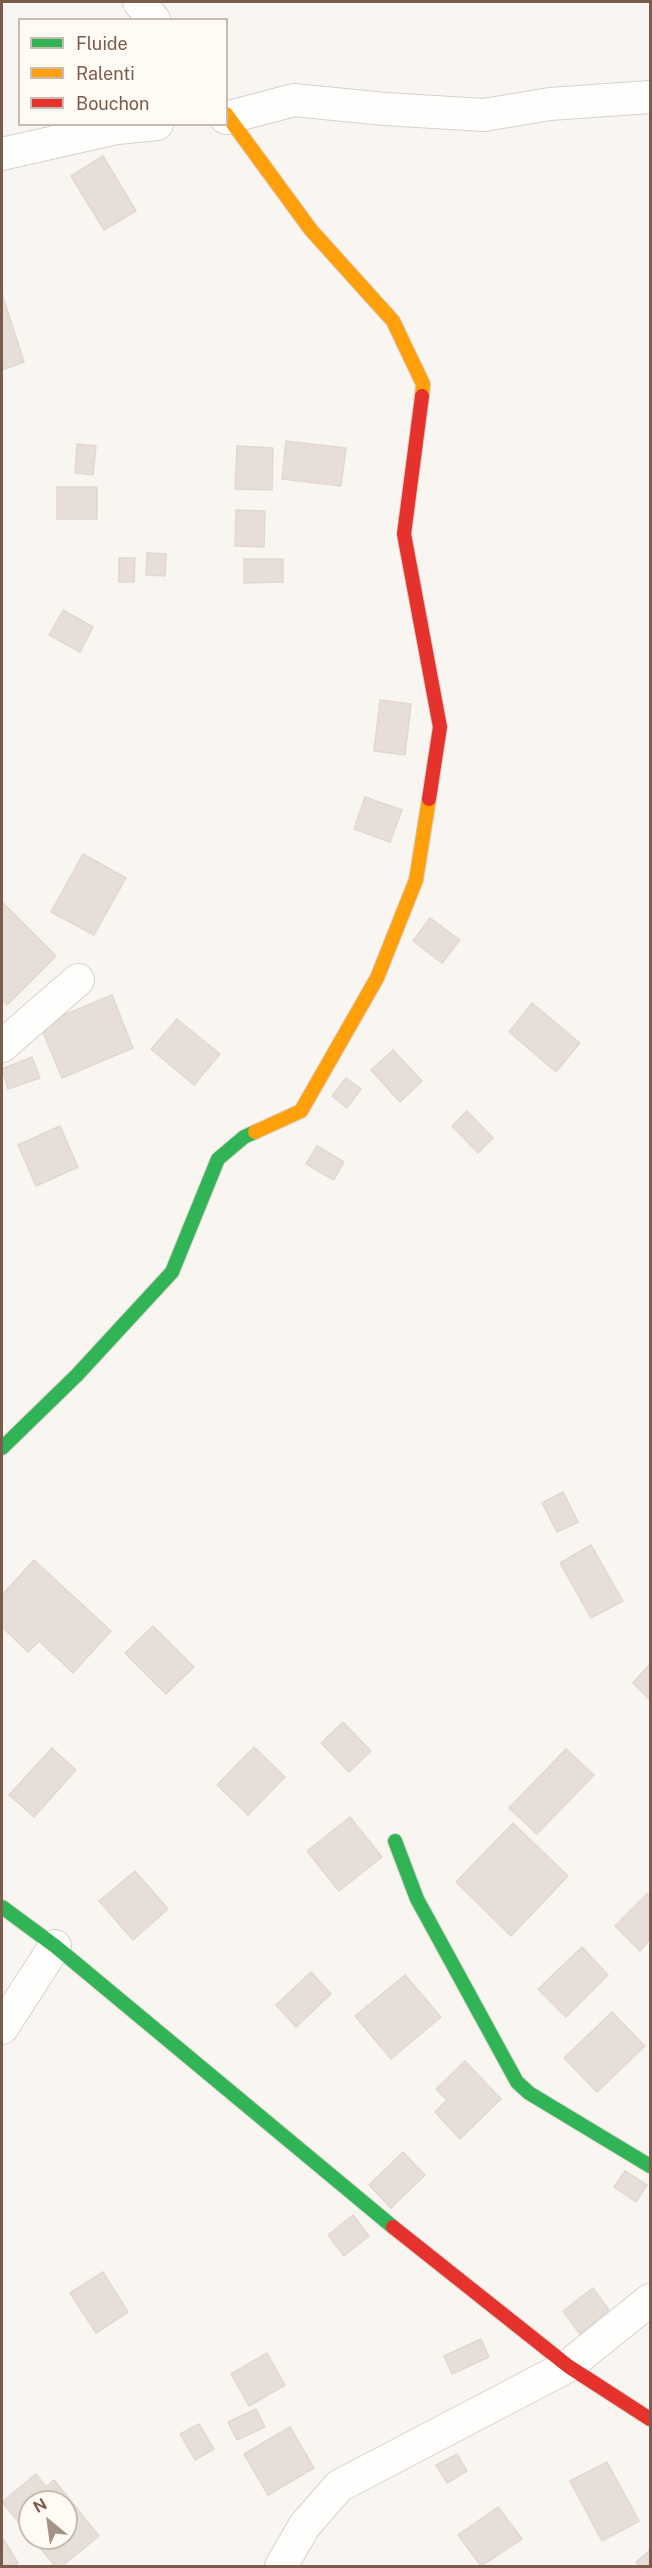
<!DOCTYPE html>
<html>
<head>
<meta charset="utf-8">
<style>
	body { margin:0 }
	#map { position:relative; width:652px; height:2568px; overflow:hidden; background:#f9f5f0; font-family:"Public Sans",sans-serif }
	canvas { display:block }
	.frame { position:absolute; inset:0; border:3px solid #7a5c4d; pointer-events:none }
	.legend { position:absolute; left:18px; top:18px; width:210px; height:108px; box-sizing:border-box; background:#fffaf3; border:2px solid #cabbb1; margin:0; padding:8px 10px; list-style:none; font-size:18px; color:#7a5c4d }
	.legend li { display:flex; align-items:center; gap:12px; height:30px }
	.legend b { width:30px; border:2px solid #cabbb1 }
	.north { position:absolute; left:18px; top:2490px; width:60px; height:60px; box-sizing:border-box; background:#fffaf3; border:2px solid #cabbb1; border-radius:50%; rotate:331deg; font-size:16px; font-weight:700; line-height:24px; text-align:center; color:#7a5c4d }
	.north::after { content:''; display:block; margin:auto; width:21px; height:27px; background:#a69286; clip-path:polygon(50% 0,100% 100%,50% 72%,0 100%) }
</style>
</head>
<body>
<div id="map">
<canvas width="652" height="2568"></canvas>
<div class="frame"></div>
<ul class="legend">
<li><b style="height:8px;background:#30b455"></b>Fluide</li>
<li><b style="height:8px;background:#ff9f0a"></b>Ralenti</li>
<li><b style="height:8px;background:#e5322d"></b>Bouchon</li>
</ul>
<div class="north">N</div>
</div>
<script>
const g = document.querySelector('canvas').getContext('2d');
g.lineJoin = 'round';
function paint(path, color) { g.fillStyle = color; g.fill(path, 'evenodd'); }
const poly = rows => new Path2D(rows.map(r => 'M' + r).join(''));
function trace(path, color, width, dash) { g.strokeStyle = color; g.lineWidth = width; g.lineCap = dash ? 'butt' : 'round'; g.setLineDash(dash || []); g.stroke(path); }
const building = poly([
	[103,156,136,211,104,230,71,176,103,156],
	[2,294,24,362,2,370,2,294],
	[286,441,346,448,341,486,282,479,286,441],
	[77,444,96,446,93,475,75,473,77,444],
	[237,446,273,448,272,490,235,489,237,446],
	[57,487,97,487,97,519,57,519,57,487],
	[236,510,265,511,264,547,235,546,236,510],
	[147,553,166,554,165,576,146,575,147,553],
	[119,558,135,558,134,582,119,582,119,558],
	[244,559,283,559,283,582,244,583,244,559],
	[63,610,93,627,80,652,49,635,63,610],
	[380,700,411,704,405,755,374,751,380,700],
	[365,797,402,810,390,842,354,829,365,797],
	[83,854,126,878,94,935,51,912,83,854],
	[2,902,56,956,7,1005,2,999,2,902],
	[430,918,460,940,442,963,413,941,430,918],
	[112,995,133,1048,62,1078,40,1025,112,995],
	[532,1003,580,1043,556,1072,509,1032,532,1003],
	[177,1019,220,1054,194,1085,151,1049,177,1019],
	[393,1050,422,1081,400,1102,371,1070,393,1050],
	[32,1057,40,1078,8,1089,2,1069,32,1057],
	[346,1078,361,1089,347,1108,332,1096,346,1078],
	[467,1111,493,1138,478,1153,452,1126,467,1111],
	[60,1126,78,1167,36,1186,18,1145,60,1126],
	[317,1146,344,1162,334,1180,306,1164,317,1146],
	[563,1492,578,1522,557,1532,542,1503,563,1492],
	[591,1545,623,1601,591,1618,560,1563,591,1545],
	[34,1560,111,1631,73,1673,39,1641,28,1652,2,1627,2,1595,34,1560],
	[153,1626,194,1667,166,1694,125,1653,153,1626],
	[650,1664,650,1700,633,1683,650,1664],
	[343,1722,371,1751,349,1772,321,1743,343,1722],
	[254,1747,285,1777,248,1815,217,1785,254,1747],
	[52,1748,76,1770,34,1817,9,1795,52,1748],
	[566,1749,594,1775,537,1834,509,1808,566,1749],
	[350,1817,382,1857,339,1891,307,1851,350,1817],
	[513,1823,568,1876,511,1936,456,1882,513,1823],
	[135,1871,168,1909,133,1940,99,1901,135,1871],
	[647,1894,650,1898,650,1939,640,1951,615,1926,647,1894],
	[582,1947,608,1975,566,2017,538,1989,582,1947],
	[311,1972,331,1994,296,2027,276,2005,311,1972],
	[405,1975,441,2017,391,2059,355,2016,405,1975],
	[612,2012,645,2046,597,2092,564,2058,612,2012],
	[465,2061,501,2099,460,2139,435,2112,447,2100,436,2089,465,2061],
	[403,2152,425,2175,391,2208,369,2185,403,2152],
	[625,2171,647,2185,636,2202,614,2187,625,2171],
	[353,2215,369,2236,344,2256,328,2235,353,2215],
	[103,2272,128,2312,96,2333,70,2293,103,2272],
	[593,2288,609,2310,580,2334,563,2311,593,2288],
	[481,2339,489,2357,452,2374,444,2356,481,2339],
	[267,2353,285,2385,249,2406,231,2374,267,2353],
	[256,2409,265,2427,237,2440,228,2422,256,2409],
	[199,2424,214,2449,195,2460,180,2434,199,2424],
	[290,2427,314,2468,268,2495,244,2454,290,2427],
	[457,2454,467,2471,447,2483,436,2465,457,2454],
	[607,2462,639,2521,602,2541,570,2481,607,2462],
	[36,2474,46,2487,54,2480,99,2536,62,2566,55,2566,32,2538,66,2538,66,2502,30,2502,30,2536,2,2502,36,2474],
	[498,2507,522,2539,481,2566,458,2535,498,2507],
	[2,2537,18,2563,12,2566,2,2566,2,2537],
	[650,2550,650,2566,639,2566,636,2562,650,2550]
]);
const street = poly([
	[139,2,154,20],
	[226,118,294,100,385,109,484,115,550,104,650,97],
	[2,154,117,128,157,124],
	[2,1046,78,980],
	[2,2028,55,1946],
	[281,2566,305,2525,339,2486,568,2366,650,2300]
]);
const fast = poly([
	[2,1448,77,1375,172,1272,218,1159,244,1137,255,1132],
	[395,1841,417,1899,517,2082,529,2093,650,2166],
	[2,1907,55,1946,393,2227]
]);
const slow = poly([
	[226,114,311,230,393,321,423,384,422,396],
	[255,1132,301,1111,377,978,416,880,429,799]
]);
const jam = poly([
	[422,396,404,534,440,727,429,799],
	[393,2227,568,2366,650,2419]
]);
paint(building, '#e6ded7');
trace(building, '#e2d8d2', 1.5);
trace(street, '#d7d1cb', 34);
trace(fast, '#d9d2cb', 16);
trace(slow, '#d9d2cb', 16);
trace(jam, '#d9d2cb', 16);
trace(street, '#fefefd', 32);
trace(fast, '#30b455', 14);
trace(slow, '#ff9f0a', 14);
trace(jam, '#e5322d', 14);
</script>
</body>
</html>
